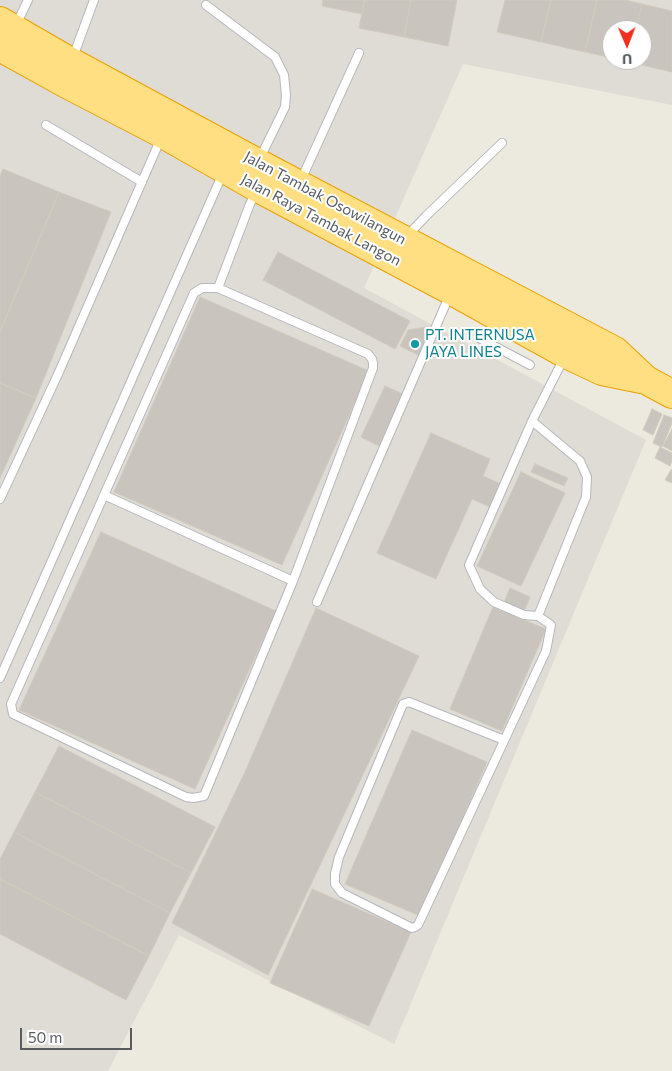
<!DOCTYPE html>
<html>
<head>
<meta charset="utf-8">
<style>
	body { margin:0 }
	#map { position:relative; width:672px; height:1071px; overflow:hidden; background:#ece9de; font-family:Commissioner,sans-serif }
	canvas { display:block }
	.north { position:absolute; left:602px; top:20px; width:50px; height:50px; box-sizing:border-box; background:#fff; border:1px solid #bcbec0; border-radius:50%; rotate:179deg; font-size:14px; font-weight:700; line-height:20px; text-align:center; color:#585c61 }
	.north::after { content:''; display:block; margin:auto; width:18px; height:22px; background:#f32e1e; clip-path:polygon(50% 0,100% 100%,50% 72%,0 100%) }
	.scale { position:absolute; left:20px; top:1028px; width:112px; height:22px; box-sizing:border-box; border:2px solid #585c61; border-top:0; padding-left:6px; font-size:15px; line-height:18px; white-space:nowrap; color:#585c61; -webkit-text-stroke:4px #fff; paint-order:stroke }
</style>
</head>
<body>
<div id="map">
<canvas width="672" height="1071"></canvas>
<div class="north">U</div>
<div class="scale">50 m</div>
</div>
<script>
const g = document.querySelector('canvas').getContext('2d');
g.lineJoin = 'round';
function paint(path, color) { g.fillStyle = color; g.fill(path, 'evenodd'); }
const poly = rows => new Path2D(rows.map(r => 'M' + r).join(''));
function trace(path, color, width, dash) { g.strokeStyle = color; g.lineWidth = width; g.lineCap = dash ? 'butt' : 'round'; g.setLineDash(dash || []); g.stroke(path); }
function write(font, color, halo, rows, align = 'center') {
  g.font = font + ' Commissioner,sans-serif'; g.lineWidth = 4; g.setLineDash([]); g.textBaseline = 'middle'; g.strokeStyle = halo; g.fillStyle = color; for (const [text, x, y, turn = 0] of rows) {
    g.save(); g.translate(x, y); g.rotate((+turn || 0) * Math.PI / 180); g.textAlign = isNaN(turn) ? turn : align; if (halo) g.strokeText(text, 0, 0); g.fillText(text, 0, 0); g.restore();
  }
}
const industrial = poly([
	[0,0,672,0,672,105,463,64,364,288,646,440,394,1044,179,935,108,1071,0,1071],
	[612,30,642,30,642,60,612,60]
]);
const building = poly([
	[323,0,364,0,362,14,322,6,323,0],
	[365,0,411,0,404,37,359,28,365,0],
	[411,0,457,0,448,46,404,37,411,0],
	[505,0,551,0,541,42,497,32,505,0],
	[551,0,597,0,585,52,541,42,551,0],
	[597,0,626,0,642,4,636,30,612,30,612,58,585,52,597,0],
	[642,4,672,11,672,72,628,62,629,60,642,60,642,30,636,30,642,4],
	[3,169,59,192,0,332,0,176,3,169],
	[59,192,111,212,36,398,0,383,0,332,59,192],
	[278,252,410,321,395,349,263,280,278,252],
	[200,297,369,371,282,565,114,492,200,297],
	[426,327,430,342,422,357,400,346,408,330,426,327],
	[0,383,36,398,0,478,0,383],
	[385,386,403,394,379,446,361,437,385,386],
	[652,409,662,414,653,435,643,430,652,409],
	[664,415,672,418,672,423,662,447,653,443,664,415],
	[672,429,672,451,663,446,672,429],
	[431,433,490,459,483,476,501,484,490,507,472,499,436,579,377,553,431,433],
	[660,447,672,453,672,461,670,466,655,458,660,447],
	[535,464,568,478,564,486,531,472,535,464],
	[671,470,672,470,672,483,665,480,671,470],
	[521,472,565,493,521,586,477,566,521,472],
	[101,532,276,611,195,789,19,710,101,532],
	[510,588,530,597,523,614,503,605,510,588],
	[493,607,546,629,502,731,450,709,493,607],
	[316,608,419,656,268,975,172,923,245,772,316,608],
	[412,730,487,762,420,916,345,884,412,730],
	[59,746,215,827,191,873,35,792,59,746],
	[35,792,191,873,170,913,14,832,35,792],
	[14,832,170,913,149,956,0,879,0,859,14,832],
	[0,879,149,956,126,1000,0,934,0,879],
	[312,889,411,932,369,1026,270,983,312,889]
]);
const lane = poly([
	[206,5,275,57,284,75,286,95,285,107,259,160],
	[16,25,28,0],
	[73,57,94,0],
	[46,125,142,182],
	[301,180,359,53],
	[256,192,250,204,218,288,202,288,194,293,11,704,13,714,186,797,193,798,204,796,293,581],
	[407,236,426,216,502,143],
	[479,338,530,365],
	[532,421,564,358],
	[104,495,293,581,373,368,373,363,372,359,368,354,218,288],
	[0,499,59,372,161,138],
	[317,602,450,294],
	[0,678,223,173],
	[504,740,409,702,403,704,339,857,335,874,335,884,342,893,412,928,415,927,418,925,546,651,551,625,538,616,524,615,494,602,480,589,469,565,532,421,580,461,587,477,586,497,538,616]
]);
const highway = poly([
	[0,21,71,62,269,169,615,351,646,380,672,394],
	[0,47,63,82,163,134,258,188,452,291,566,354,602,371,646,380]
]);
const markers = [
	[415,344,5,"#0f9aa8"]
];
const streetNames = [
	["Jalan Tambak Osowilangun",325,198,28],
	["Jalan Raya Tambak Langon",321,220,28]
];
const cultureNames = [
	["PT. INTERNUSA",425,335],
	["JAYA LINES",425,352]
];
paint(industrial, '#dfdcd6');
paint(building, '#c9c5be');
trace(building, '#d1cbbd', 1);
trace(lane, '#b5b7bd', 10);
trace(highway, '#eaa100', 30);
trace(lane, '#fff', 8);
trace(highway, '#ffdf82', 28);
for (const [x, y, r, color] of markers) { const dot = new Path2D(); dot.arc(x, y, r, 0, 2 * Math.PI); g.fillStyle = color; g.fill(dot); trace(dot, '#fff', 2); }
write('15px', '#585c61', '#fff', streetNames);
write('15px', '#0d838f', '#fff', cultureNames, 'left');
</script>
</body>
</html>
